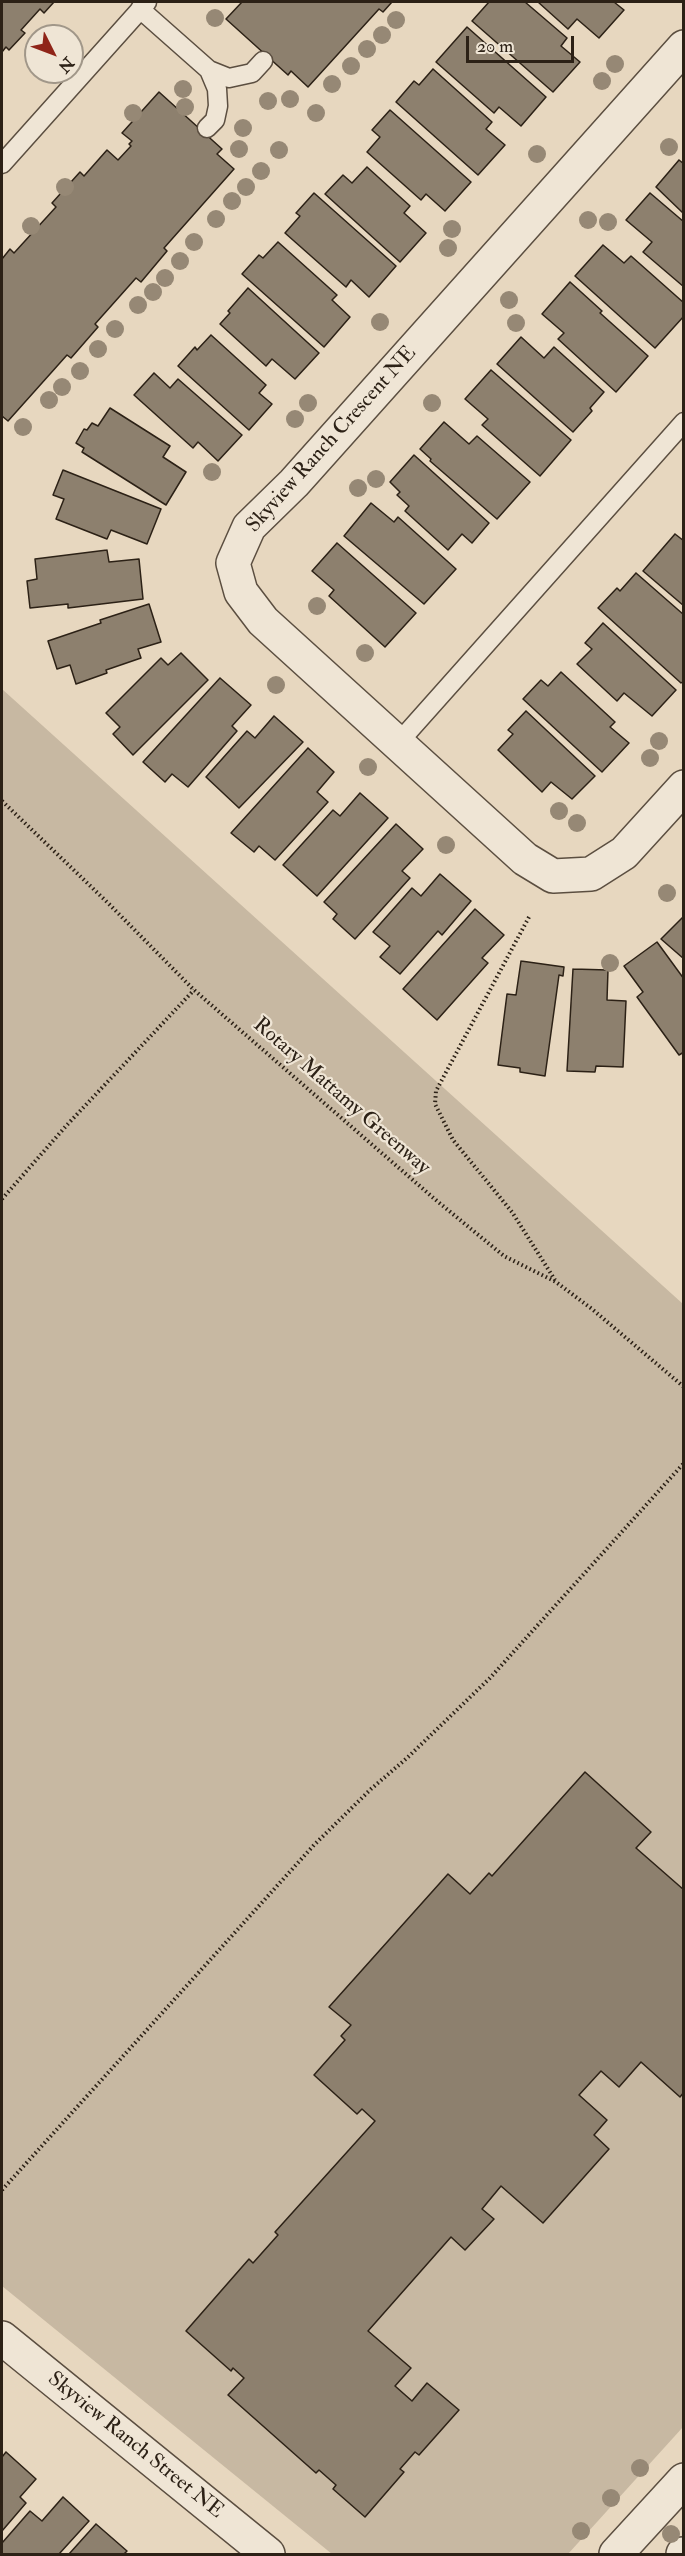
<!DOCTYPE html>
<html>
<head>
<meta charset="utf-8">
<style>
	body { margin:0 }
	#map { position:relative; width:685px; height:2556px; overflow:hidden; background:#e7d7bf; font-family:"IM FELL Double Pica",serif }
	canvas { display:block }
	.frame { position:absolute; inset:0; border:3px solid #2c2116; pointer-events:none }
	.north { position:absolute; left:24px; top:24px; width:60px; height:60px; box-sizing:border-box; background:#efe5d5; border:2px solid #a19789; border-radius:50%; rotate:132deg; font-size:16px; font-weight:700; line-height:24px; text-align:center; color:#2c2116 }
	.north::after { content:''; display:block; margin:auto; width:21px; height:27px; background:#8f2418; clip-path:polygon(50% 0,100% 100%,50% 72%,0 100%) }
	.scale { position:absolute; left:466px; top:36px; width:108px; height:27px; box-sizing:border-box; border:3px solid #2c2116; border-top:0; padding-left:8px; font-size:18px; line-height:21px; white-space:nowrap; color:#2c2116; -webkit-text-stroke:4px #efe5d5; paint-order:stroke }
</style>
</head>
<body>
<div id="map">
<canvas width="685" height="2556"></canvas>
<div class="frame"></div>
<div class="north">N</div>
<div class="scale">20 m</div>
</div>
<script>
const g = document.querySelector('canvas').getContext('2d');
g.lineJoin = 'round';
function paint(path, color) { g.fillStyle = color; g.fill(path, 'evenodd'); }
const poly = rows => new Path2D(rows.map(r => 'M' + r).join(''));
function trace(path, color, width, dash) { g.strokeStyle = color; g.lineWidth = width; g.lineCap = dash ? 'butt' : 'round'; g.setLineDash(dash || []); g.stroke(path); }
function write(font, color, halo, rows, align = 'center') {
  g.font = font + ' "IM FELL Double Pica",serif'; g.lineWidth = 4.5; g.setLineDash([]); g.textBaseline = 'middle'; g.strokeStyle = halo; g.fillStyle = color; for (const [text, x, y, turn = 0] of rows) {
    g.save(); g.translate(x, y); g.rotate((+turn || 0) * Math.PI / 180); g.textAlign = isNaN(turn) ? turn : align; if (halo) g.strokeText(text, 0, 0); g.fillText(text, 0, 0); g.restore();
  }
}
const green = poly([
	[2,689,683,1304,683,2427,568,2554,332,2554,2,2286]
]);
const building = poly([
	[2,2,54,2,44,13,40,9,21,30,25,33,9,50,6,47,2,52,2,2],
	[242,2,392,2,383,12,379,9,308,87,291,71,288,75,226,19,242,2],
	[489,2,525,2,567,38,561,46,580,62,553,92,472,21,489,2],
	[538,2,614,2,624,10,599,38,577,19,568,29,538,2],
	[467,27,546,97,521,126,499,107,494,113,436,62,467,27],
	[433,69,492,122,486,129,505,145,478,175,396,102,414,81,419,85,433,69],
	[159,92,222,149,217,154,234,169,164,248,167,251,141,282,136,278,95,324,98,327,71,358,67,355,8,421,2,416,2,259,10,249,14,253,56,207,52,203,80,172,84,176,107,150,118,160,131,146,129,144,132,141,122,133,159,92],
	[390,110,471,182,445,211,426,194,421,200,367,152,380,137,372,130,390,110],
	[679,160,684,164,684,214,656,187,679,160],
	[367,167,410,206,404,213,426,233,400,262,325,194,343,175,352,183,367,167],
	[314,193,396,266,369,297,351,280,346,287,285,233,300,216,296,213,314,193],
	[650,193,684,222,684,287,643,252,652,242,626,220,650,193],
	[278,242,337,295,332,300,350,317,324,347,242,274,259,255,263,258,278,242],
	[603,245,624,263,631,256,684,303,684,316,655,348,575,276,603,245],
	[570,282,602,311,600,313,648,356,616,392,558,339,564,333,542,314,570,282],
	[248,288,319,353,295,379,272,359,266,366,220,324,230,313,228,311,248,288],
	[211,335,266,385,259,393,272,404,249,430,178,366,195,347,197,350,211,335],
	[521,337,544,358,554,347,604,392,590,408,592,411,573,432,497,364,521,337],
	[491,370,571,440,540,476,482,425,488,419,465,399,491,370],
	[154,373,170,388,178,379,242,435,218,461,198,442,193,448,134,395,154,373],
	[110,408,170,446,163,457,186,472,166,505,82,452,84,448,76,443,84,429,87,430,92,423,98,426,110,408],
	[444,422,469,444,477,436,530,482,497,519,430,461,431,459,420,449,444,422],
	[414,455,489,523,472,543,462,534,448,550,405,511,409,506,397,495,400,492,390,482,414,455],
	[63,470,161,509,147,544,111,530,107,539,56,519,64,499,53,495,63,470],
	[371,503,394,522,398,517,456,569,424,604,344,536,371,503],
	[675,534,684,541,684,606,643,571,675,534],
	[337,543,416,613,385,647,329,596,334,590,312,571,337,543],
	[107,550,109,562,139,559,143,599,68,608,68,604,30,608,27,581,37,579,35,559,107,550],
	[636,573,684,615,684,681,681,683,598,608,617,588,620,591,636,573],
	[149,604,161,642,138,649,141,658,106,670,107,673,76,684,70,665,57,669,48,641,101,623,100,620,149,604],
	[603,623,676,690,652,716,624,693,617,701,577,664,592,649,585,643,603,623],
	[181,653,208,680,133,755,113,734,120,727,106,713,161,658,168,665,181,653],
	[561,672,615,722,610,727,629,743,602,772,523,699,541,680,548,686,561,672],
	[220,678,251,705,232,726,237,731,188,787,172,774,165,782,143,762,220,678],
	[526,711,595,776,572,799,551,782,542,792,498,750,513,734,508,730,526,711],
	[274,716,303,742,239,808,206,777,247,731,255,738,274,716],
	[308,748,334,772,317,792,328,802,275,860,259,846,254,852,231,833,308,748],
	[360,793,388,818,317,896,283,865,333,810,340,816,360,793],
	[396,824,423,849,402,871,410,878,355,939,333,919,337,914,324,902,396,824],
	[440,874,471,901,442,935,438,931,400,974,380,957,390,946,373,932,412,888,421,896,440,874],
	[475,909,504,935,482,958,488,963,437,1020,403,989,475,909],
	[684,916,684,959,661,939,684,916],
	[657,942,684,979,684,1052,679,1055,637,997,643,992,624,966,657,942],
	[521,961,564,967,563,976,559,975,545,1076,520,1072,520,1068,498,1065,507,994,516,995,521,961],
	[573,969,608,970,607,1000,626,1001,623,1067,596,1066,595,1072,567,1071,573,969],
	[585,1772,651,1832,636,1848,684,1890,684,2092,680,2097,641,2062,619,2087,601,2071,579,2095,607,2120,594,2135,609,2149,543,2223,501,2186,482,2209,494,2219,465,2250,451,2237,368,2331,411,2368,395,2386,412,2401,427,2383,459,2410,419,2455,415,2452,400,2469,404,2472,365,2517,333,2489,336,2485,319,2470,316,2473,228,2395,244,2378,233,2368,231,2371,186,2331,249,2259,253,2263,278,2235,275,2232,375,2121,362,2109,357,2114,314,2075,345,2040,341,2036,351,2025,329,2007,448,1874,470,1894,489,1873,492,1876,585,1772],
	[6,2452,36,2479,20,2497,26,2503,2,2531,2,2457,6,2452],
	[63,2497,89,2521,59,2554,2,2554,2,2543,30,2511,42,2521,63,2497],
	[96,2524,127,2551,124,2554,69,2554,96,2524]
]);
const path = poly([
	[2,801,107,902,194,990,437,1201,504,1256,556,1282,592,1309,684,1387],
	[529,917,436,1091,435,1104,453,1140,512,1212,555,1280],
	[2,1199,66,1126,194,990],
	[2,2190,314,1845,371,1789,407,1758,490,1678,684,1463]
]);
const service = poly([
	[140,9,209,70,229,78,252,73,263,61],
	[207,128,215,120,218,106,217,89,209,70],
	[2,164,147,2],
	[399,742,684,422]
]);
const minor = poly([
	[684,47,294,483,249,527,233,563,241,592,263,621,525,859,553,876,591,874,624,853,684,787],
	[2,2338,268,2554]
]);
const tertiary = poly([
	[616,2554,684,2480],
	[683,2554,684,2554]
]);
const trees = [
	[215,18],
	[396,20],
	[382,35],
	[367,49],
	[615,64],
	[351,66],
	[602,81],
	[332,84],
	[183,89],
	[290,99],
	[268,101],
	[185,107],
	[133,113],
	[316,113],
	[243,128],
	[669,147],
	[239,149],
	[279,150],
	[537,154],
	[261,171],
	[65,187],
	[246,187],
	[232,201],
	[216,219],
	[588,220],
	[608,222],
	[31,226],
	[452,229],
	[194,242],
	[448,248],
	[180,261],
	[165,278],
	[153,292],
	[509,300],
	[138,305],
	[380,322],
	[516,323],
	[115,329],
	[98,349],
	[80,371],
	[62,387],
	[49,400],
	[308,403],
	[432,403],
	[295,419],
	[23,427],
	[212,472],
	[376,479],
	[358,488],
	[317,606],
	[365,653],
	[276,685],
	[659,741],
	[650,758],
	[368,767],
	[559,811],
	[577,823],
	[446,845],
	[667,893],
	[610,963],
	[640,2468],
	[611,2498],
	[581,2531],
	[671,2534]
];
const streetNames = [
	["Skyview Ranch Crescent NE",332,440,-48],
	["Rotary Mattamy Greenway",341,1097,41],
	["Skyview Ranch Street NE",135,2446,39]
];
paint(green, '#c7b8a2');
paint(building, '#8d806e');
trace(building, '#2c2116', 1.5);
trace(service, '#5b4e40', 21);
trace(minor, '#5b4e40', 36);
trace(tertiary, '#5b4e40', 36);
trace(path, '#2c2116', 4, [1.5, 3]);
trace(service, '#efe5d5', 18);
trace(minor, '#efe5d5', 33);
trace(tertiary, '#efe5d5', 33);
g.fillStyle = '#968875';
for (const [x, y] of trees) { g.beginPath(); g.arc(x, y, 9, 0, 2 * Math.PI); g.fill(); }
write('21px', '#2c2116', '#efe5d5', streetNames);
</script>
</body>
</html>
